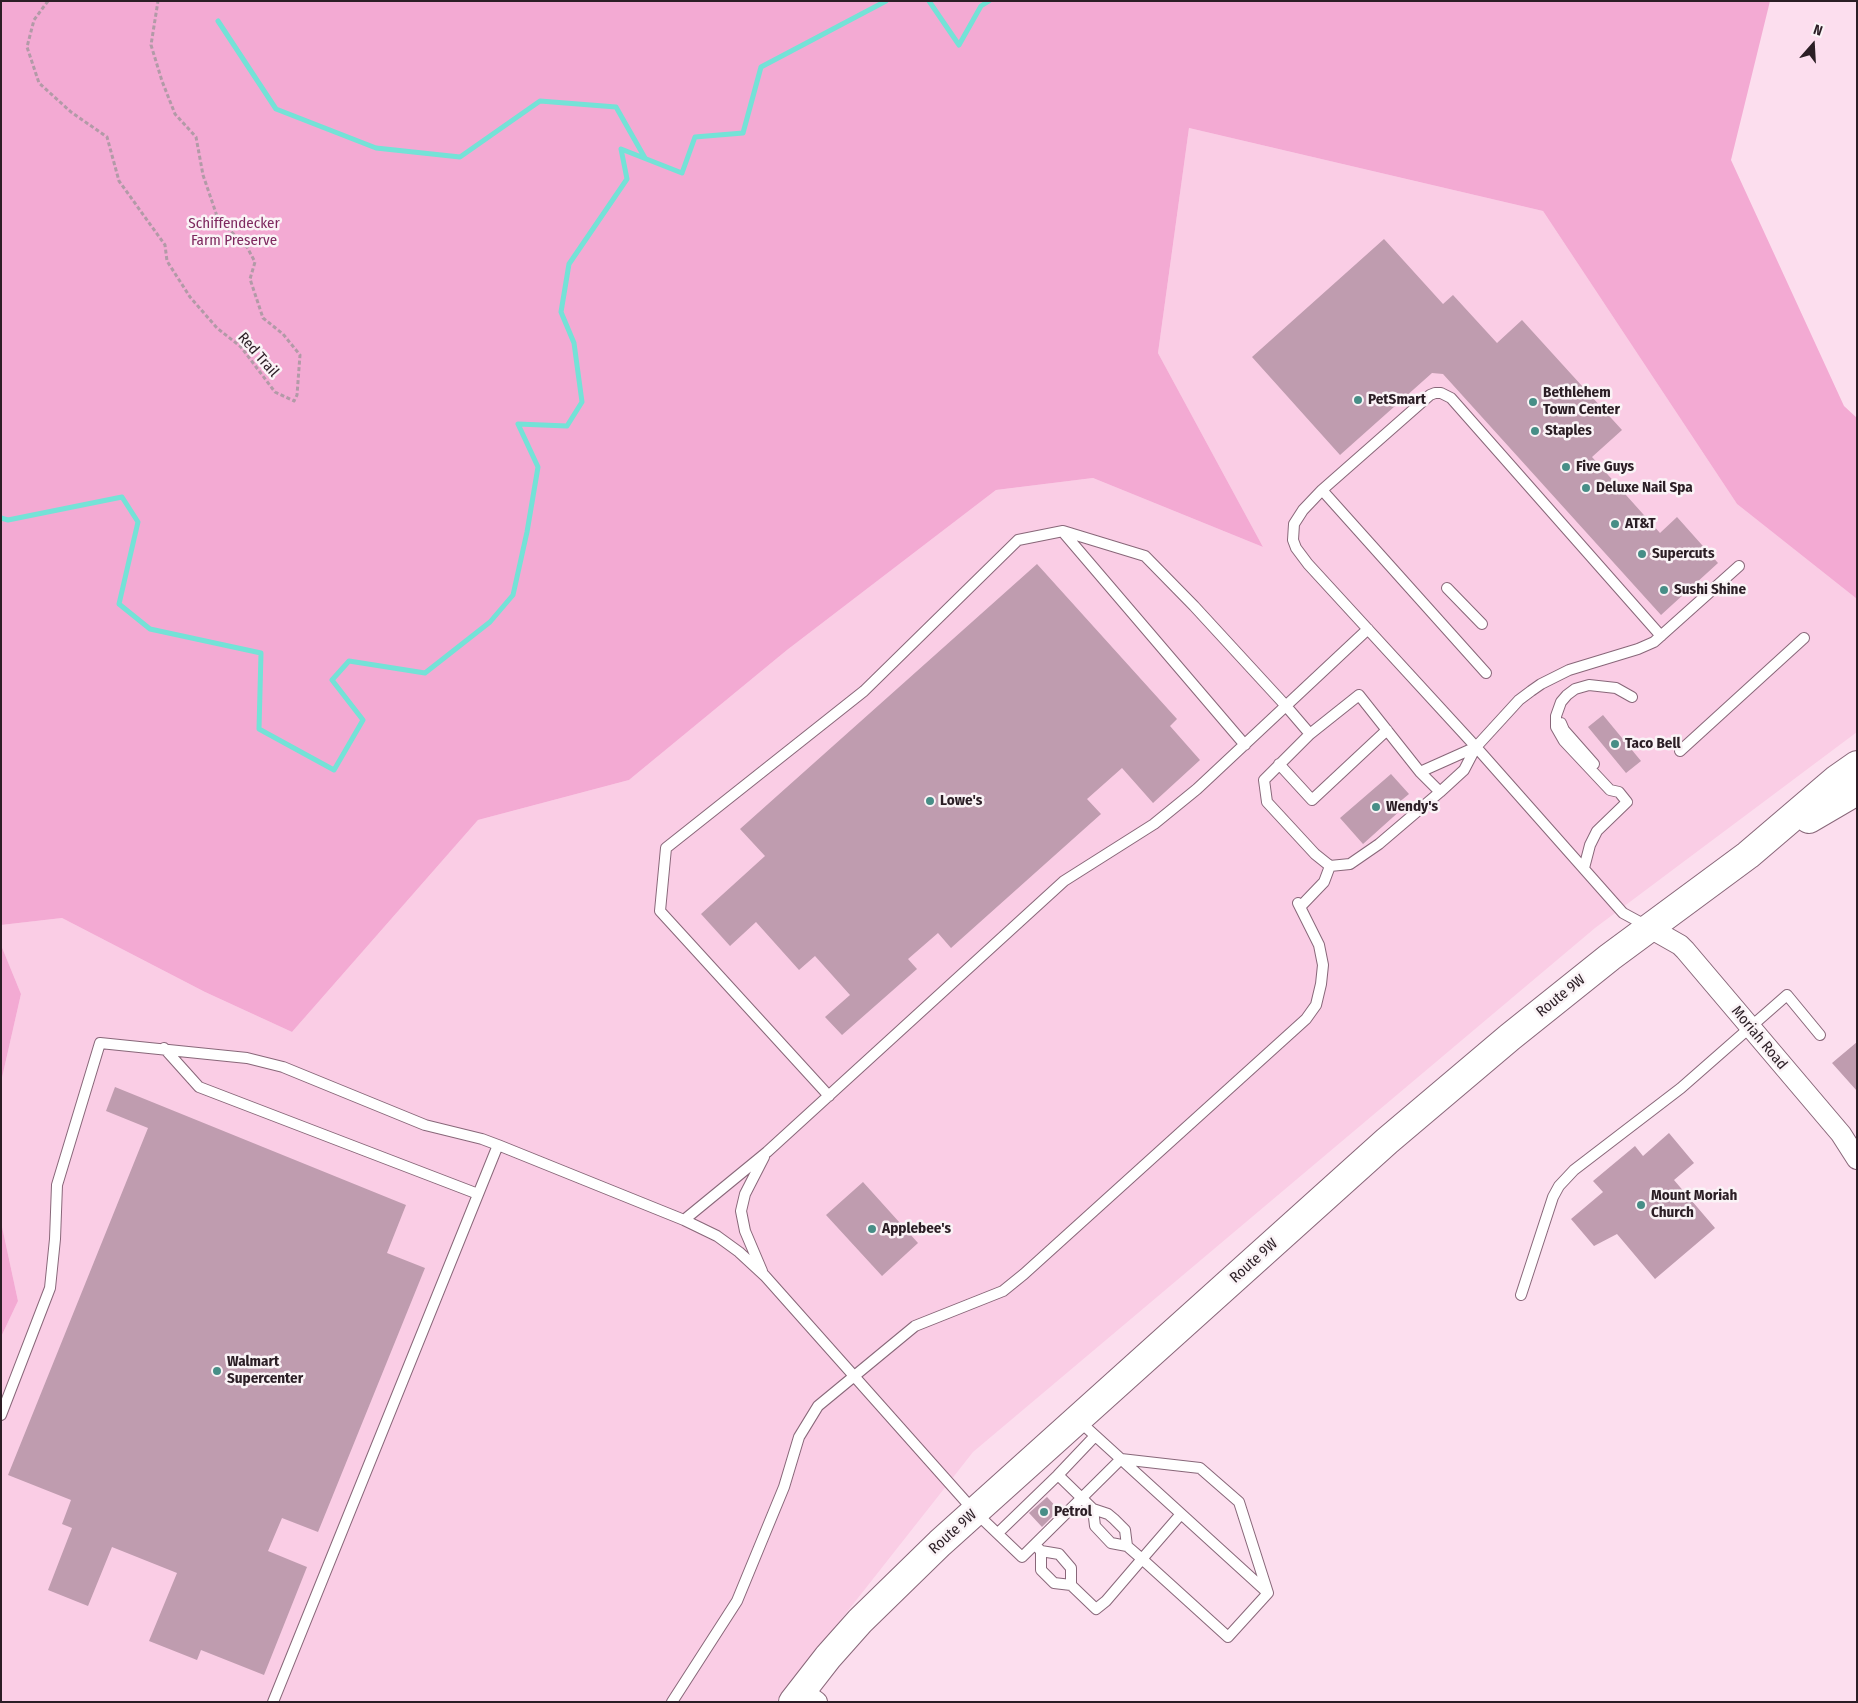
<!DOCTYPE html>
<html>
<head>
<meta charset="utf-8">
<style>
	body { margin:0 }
	#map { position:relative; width:1858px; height:1703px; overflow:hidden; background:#fcdeee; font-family:"Fira Sans Condensed",sans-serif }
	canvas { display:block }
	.frame { position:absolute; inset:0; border:2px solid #2b1e25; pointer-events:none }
	.north { position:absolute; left:1788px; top:20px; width:50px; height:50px; -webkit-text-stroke:4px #faf3f6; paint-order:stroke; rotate:19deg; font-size:14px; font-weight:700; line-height:20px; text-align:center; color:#2b1e25 }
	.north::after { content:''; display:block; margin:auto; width:18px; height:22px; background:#2b1e25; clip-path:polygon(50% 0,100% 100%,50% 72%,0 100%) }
</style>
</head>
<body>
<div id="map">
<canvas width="1858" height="1703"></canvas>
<div class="frame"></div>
<div class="north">N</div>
</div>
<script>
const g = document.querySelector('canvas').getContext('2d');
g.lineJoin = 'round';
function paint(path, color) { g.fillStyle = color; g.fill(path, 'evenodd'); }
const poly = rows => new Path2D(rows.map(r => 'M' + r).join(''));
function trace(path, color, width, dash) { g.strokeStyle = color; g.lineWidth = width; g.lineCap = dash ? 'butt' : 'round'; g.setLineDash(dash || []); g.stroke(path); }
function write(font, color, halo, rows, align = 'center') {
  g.font = font + ' "Fira Sans Condensed",sans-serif'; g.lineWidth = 5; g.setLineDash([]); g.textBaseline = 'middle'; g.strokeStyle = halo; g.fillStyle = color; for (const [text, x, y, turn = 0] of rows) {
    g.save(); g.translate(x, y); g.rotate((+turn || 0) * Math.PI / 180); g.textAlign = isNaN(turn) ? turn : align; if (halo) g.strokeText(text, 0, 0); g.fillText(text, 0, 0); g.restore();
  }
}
const built = poly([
	[1189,128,1543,211,1737,504,1857,599,1857,732,1595,928,973,1452,776,1702,1,1702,1,1337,18,1301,1,1222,1,1082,21,994,1,945,1,925,62,918,205,992,292,1032,478,820,629,780,787,650,996,490,1093,478,1263,547,1158,353]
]);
const green = poly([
	[1,1,1770,1,1731,160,1844,406,1857,418,1857,599,1737,504,1543,211,1189,128,1158,353,1263,547,1093,478,996,490,787,650,629,780,478,820,292,1032,205,992,62,918,1,925],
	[1,945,21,994,1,1082],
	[1,1222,18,1301,1,1337]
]);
const stream = poly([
	[929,1,959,45,981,6,989,1],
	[218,21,276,109,376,148,460,157,540,101,616,107,645,158],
	[1,518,8,520,122,497,138,522,119,604,150,629,261,653,259,729,334,770,363,720,332,680,349,661,425,673,490,622,513,595,527,532,538,467,518,424,567,426,582,402,574,343,561,312,569,264,627,179,621,149,682,173,695,137,743,133,761,67,886,1]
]);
const building = poly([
	[1384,239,1443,304,1453,295,1497,343,1522,320,1622,430,1592,457,1660,533,1677,517,1718,563,1661,615,1443,374,1432,373,1340,455,1252,357],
	[1037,564,1177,719,1170,726,1200,760,1153,803,1122,768,1087,799,1101,814,951,948,938,933,908,959,917,969,842,1035,825,1017,850,995,815,956,799,970,756,922,730,946,701,914,765,856,740,829],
	[1603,715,1641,761,1626,773,1588,727],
	[1391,774,1409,794,1397,804,1402,809,1363,844,1340,818],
	[1857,1042,1857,1091,1832,1063],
	[115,1087,406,1205,387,1253,425,1268,318,1532,282,1518,268,1551,307,1567,264,1675,201,1650,197,1660,149,1641,177,1573,112,1547,88,1606,48,1590,72,1528,62,1524,71,1500,8,1475,148,1128,106,1111],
	[1669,1133,1694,1163,1674,1180,1715,1228,1655,1279,1617,1234,1594,1246,1571,1219,1603,1192,1593,1181,1635,1146,1643,1156],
	[863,1182,918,1243,882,1276,826,1215],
	[1047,1497,1059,1510,1042,1527,1029,1513]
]);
const path = poly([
	[48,1,34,20,27,47,39,83,71,112,107,137,119,181,165,245,167,261,190,297,217,328,241,347,275,392,294,401,297,395,300,355,283,334,263,318,250,279,255,262,247,247,218,219,203,175,196,137,175,114,162,81,151,45,158,1]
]);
const service = poly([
	[1322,490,1486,673],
	[1063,532,1245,745],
	[1447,588,1482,624],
	[1561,723,1564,730,1594,764],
	[1680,751,1804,638],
	[1279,764,1312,800,1387,730],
	[1420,772,1476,747],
	[1330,866,1350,864,1379,844,1440,792,1464,770,1476,747,1519,700,1531,691,1541,684,1569,670,1638,649,1654,642,1739,566],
	[1584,868,1590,845,1597,831,1627,802,1619,792,1610,790,1564,741,1556,727,1556,716,1561,702,1567,695,1575,689,1589,685,1616,688,1632,697],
	[1300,907,1324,882,1330,866,1315,854,1267,802,1264,780,1310,734],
	[1647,926,1623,913,1476,747,1308,564,1296,548,1293,540,1294,524,1303,510,1322,490,1430,395,1435,393,1441,393,1451,398,1661,636],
	[164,1048,199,1087,478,1194],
	[829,1096,660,911,666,848,864,691,1018,540,1063,531,1145,556,1194,606,1286,706,1310,734,1359,695,1420,772,1440,792],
	[684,1220,767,1152,1064,881,1154,824,1197,789,1368,629],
	[762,1271,745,1231,741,1211,745,1194,764,1157],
	[1521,1295,1553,1197,1559,1186,1574,1170,1681,1088,1787,995,1820,1035],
	[1,1415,50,1288,55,1239,57,1185,100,1043,247,1058,283,1067,425,1125,482,1139,498,1145,684,1220,717,1236,739,1252,765,1276,975,1512,1022,1557,1121,1459,1200,1468,1239,1502,1268,1593],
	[1058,1475,1095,1436],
	[1093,1509,1095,1526,1111,1543,1127,1546,1142,1559,1181,1514],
	[998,1533,1058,1475,1093,1509,1108,1514,1114,1519,1125,1530,1127,1546],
	[1037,1547,1041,1551,1059,1554,1071,1568,1071,1585],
	[1041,1551,1041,1570,1054,1583,1071,1585,1096,1609,1106,1601,1142,1559,1228,1637,1268,1593,1078,1420],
	[273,1702,498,1145],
	[672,1702,737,1601,784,1487,799,1437,818,1406,915,1326,1003,1291,1024,1274,1306,1019,1316,1005,1321,984,1323,965,1319,945,1298,903]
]);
const minor = poly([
	[1650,928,1680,945,1685,950,1841,1134,1857,1159],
	[801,1690,817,1702]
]);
const primary = poly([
	[1809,819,1857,791],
	[793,1702,828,1657,860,1621,940,1543,1387,1141,1510,1037,1610,957,1748,855,1837,779,1857,765]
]);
const markers = [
	[1358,400,5,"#478e87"],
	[1533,402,5,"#478e87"],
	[1535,431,5,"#478e87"],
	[1566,467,5,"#478e87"],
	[1586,488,5,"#478e87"],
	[1615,524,5,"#478e87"],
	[1642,554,5,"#478e87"],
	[1664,590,5,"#478e87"],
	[1615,744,5,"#478e87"],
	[930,801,5,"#478e87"],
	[1376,807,5,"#478e87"],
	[1641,1205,5,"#478e87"],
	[872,1229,5,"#478e87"],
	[217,1371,5,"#478e87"],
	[1044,1512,5,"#478e87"]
];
const parkNames = [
	["Schiffendecker",234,224],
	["Farm Preserve",234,241]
];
const streetNames = [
	["Red Trail",258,355,49],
	["Route 9W",1561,996,-39],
	["Moriah Road",1759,1038,50],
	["Route 9W",1254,1261,-42],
	["Route 9W",953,1532,-42]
];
const poiNames = [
	["Bethlehem",1543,393],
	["Town Center",1543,410],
	["PetSmart",1368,400],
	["Staples",1545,431],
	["Five Guys",1576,467],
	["Deluxe Nail Spa",1596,488],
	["AT&T",1625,524],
	["Supercuts",1652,554],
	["Sushi Shine",1674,590],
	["Taco Bell",1625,744],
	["Lowe's",940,801],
	["Wendy's",1386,807],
	["Mount Moriah",1651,1196],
	["Church",1651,1213],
	["Applebee's",882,1229],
	["Walmart",227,1362],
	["Supercenter",227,1379],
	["Petrol",1054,1512]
];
paint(built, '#facde5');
paint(green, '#f3aad3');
trace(stream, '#74e2d7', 5);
paint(building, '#bf9caf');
trace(service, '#886779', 12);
trace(minor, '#886779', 22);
trace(primary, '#886779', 30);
trace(path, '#b29aa7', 3, [4, 2.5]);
trace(service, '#fff', 10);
trace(minor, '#fff', 20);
trace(primary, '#fff', 28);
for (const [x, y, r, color] of markers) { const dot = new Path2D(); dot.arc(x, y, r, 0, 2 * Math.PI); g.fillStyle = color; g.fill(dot); trace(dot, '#faf3f6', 2); }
write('15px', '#7e295f', '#faf3f6', parkNames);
write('15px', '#2b1e25', '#faf3f6', streetNames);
write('bold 15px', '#2b1e25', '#faf3f6', poiNames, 'left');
</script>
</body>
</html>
